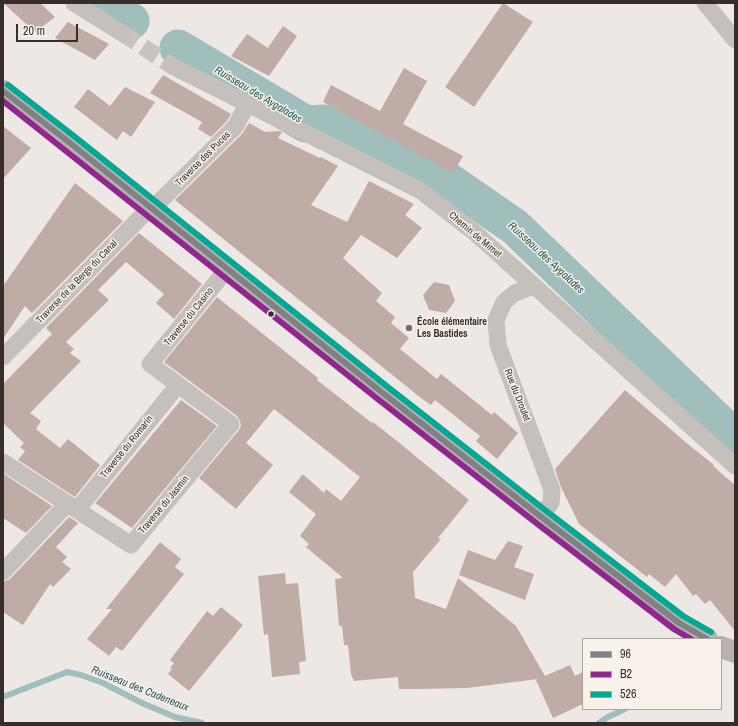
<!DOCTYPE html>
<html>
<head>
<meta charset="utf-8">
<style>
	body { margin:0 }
	#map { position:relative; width:738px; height:726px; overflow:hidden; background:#ede8e3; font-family:"Archivo Narrow",sans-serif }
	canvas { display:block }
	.frame { position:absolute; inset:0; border:4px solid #372d2a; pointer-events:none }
	.legend { position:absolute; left:582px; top:638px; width:140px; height:72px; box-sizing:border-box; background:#f9f2eb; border:1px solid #aba39e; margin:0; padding:5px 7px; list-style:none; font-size:12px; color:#372d2a }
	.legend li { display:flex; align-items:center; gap:8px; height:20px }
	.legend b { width:20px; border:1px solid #aba39e }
	.scale { position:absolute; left:16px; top:24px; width:62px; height:18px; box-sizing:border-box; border:2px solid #372d2a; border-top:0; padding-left:5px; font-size:12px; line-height:14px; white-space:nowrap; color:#372d2a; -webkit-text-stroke:3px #f9f2eb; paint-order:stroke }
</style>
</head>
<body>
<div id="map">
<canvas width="738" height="726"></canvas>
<div class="frame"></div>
<ul class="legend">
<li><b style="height:5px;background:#7f8185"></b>96</li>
<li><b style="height:5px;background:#91268e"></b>B2</li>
<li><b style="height:5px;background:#00a994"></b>526</li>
</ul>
<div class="scale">20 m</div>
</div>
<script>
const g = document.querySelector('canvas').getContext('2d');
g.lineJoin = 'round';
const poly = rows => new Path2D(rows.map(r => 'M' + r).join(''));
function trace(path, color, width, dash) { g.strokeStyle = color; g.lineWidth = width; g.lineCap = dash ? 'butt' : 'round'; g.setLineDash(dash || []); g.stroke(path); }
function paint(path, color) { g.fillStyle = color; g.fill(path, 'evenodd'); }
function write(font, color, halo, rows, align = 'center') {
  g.font = font + ' "Archivo Narrow",sans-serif'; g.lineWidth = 3; g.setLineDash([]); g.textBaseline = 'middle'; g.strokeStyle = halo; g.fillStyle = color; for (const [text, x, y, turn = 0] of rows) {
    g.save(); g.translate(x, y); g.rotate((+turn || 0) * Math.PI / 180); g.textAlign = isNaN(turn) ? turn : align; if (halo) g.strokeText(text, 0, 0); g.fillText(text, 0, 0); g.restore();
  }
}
const stream = poly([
	[3,697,67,672,81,675,103,683,142,703,175,717,202,723],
	[599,723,608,717,625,709]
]);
const river = poly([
	[103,3,131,21],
	[178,48,306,124,324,123,450,182,515,227,735,438]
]);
const building = poly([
	[3,3,40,3,55,17,35,32],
	[503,3,533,22,474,107,445,87],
	[68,22,109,44,95,60,55,38],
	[283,26,297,36,269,76,231,56,247,34,268,48],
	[404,68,427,81,403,124,463,156,453,173,323,102,331,85,380,111],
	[163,75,231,114,227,121,211,137,198,129,202,122,150,93],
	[125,87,155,102,131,137,123,131,117,140,74,107,88,89,110,106],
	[249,123,265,132,279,131,282,132,278,138,320,158,321,157,338,166,311,205,347,222,369,181,414,204,405,215,422,228,397,258,361,235,343,258,382,293,376,301,395,317,391,323,409,338,400,349,437,379,441,374,492,415,494,412,518,433,497,459,476,441,480,436,435,400,431,405,421,398,175,200,242,134],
	[3,126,31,148,3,179],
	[75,183,123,221,32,313,25,306,3,339,3,286],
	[139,233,202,284,174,319,156,303,164,294,126,262,98,290,109,300,66,342,74,349,70,353,81,361,30,413,41,421,36,429,60,448,68,439,100,465,75,497,18,460,25,451,20,447,24,443,3,423,3,384,52,334,46,328],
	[434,282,449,285,455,301,446,313,429,310,423,295],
	[217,297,318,378,317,380,372,423,373,422,397,441,469,500,438,538,441,539,413,572,415,598,446,609,458,578,516,626,545,676,570,665,575,676,583,672,583,704,553,718,536,680,538,679,467,688,416,689,399,689,398,677,354,681,351,674,348,645,344,645,342,626,339,626,335,579,343,578,306,547,309,544,300,536,316,514,289,492,302,475,304,475,324,493,326,489,341,501,360,477,274,409,246,443,273,465,236,509,199,478,239,430,241,426,240,421,237,416,164,362],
	[625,390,689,445,714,465,713,466,735,485,735,631,710,600,705,604,696,594,693,596,676,574,665,587,649,574,647,577,579,524,561,487,555,469],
	[181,400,217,426,132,528,95,503,93,506],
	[4,474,52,506,26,533,3,518],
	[69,517,78,523,56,547,67,557,62,562,71,569,53,587,50,584,23,625,3,612,3,582,10,579],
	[508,541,523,546,514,567,534,574,525,600,459,575,468,550,495,560],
	[160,542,181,559,175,567,184,574,122,651,116,647,109,656,87,639,112,609,106,609],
	[285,573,286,584,298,583,306,661,299,662,300,674,272,677,268,634,264,635,258,576],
	[221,607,243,625,189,691,168,674,172,669,170,668,174,663,170,660,207,611,213,616]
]);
const streetTunnel = poly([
	[122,33,172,66]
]);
const street = poly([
	[74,3,122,33],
	[705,3,735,40],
	[172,66,421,191,474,232,735,466],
	[533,286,515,293,504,302,496,320,498,345,552,490,551,503,540,516],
	[3,357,140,218,152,209,235,127,247,105],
	[3,462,131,545,231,424,150,364,227,269],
	[77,510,178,385],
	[3,572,67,504]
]);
const secondary = poly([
	[3,91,70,143,384,394,540,516,679,623,707,639],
	[721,647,735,652]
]);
const bus1 = poly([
	[3,91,70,143,384,394,540,516,679,623,707,639]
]);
const bus2 = poly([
	[3,101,379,400,535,522,674,629,691,639]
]);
const bus3 = poly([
	[8,85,75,137,389,388,545,510,683,616,711,632]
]);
const markers = [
	[271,314,3.5,"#372d2a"],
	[409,328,4,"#776e6b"]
];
const streetNames = [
	["Traverse des Puces",203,159,-45],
	["Chemin de Mimet",475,235,40],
	["Traverse de la Berge du Canal",77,282,-46],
	["Traverse du Casino",189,317,-51],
	["Rue du Droulet",517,395,69],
	["Traverse du Romarin",127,447,-51],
	["Traverse du Jasmin",164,505,-50]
];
const poiNames = [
	["École élémentaire",417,322],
	["Les Bastides",417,334]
];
const waterNames = [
	["Ruisseau des Aygalades",258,95,31],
	["Ruisseau des Aygalades",546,258,43],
	["Ruisseau des Cadeneaux",140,689,22]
];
trace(stream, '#a0bfbc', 6);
trace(river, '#a0bfbc', 37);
paint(building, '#c0aca6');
trace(streetTunnel, '#c9c3be', 17, [17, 8]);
trace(street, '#c6c0bc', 17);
trace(secondary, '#b7b0ad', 22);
trace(bus1, '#7f8185', 6);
trace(bus2, '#91268e', 6);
trace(bus3, '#00a994', 6);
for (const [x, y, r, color] of markers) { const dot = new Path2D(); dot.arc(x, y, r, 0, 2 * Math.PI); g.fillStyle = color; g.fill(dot); trace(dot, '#f9f2eb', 1.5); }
write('10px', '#372d2a', '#f9f2eb', streetNames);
write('bold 10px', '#372d2a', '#f9f2eb', poiNames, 'left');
write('italic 11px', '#225756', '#f9f2eb', waterNames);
</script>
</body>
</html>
